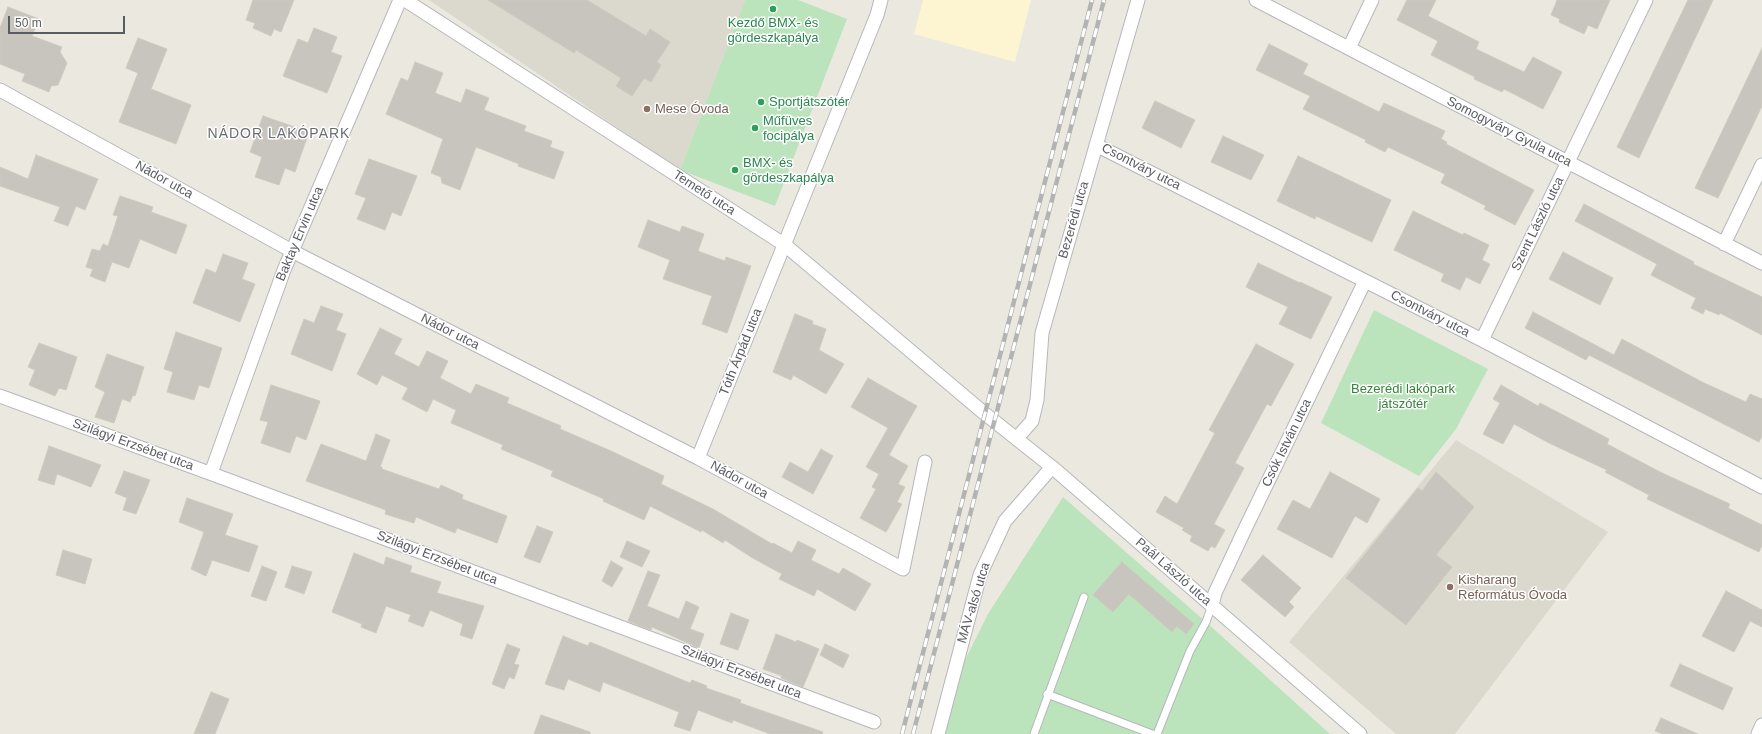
<!DOCTYPE html>
<html>
<head>
<meta charset="utf-8">
<style>
	body { margin:0 }
	#map { position:relative; width:1762px; height:734px; overflow:hidden; background:#ebe9df; font-family:Arial,sans-serif }
	canvas { display:block }
	.scale { position:absolute; left:8px; top:16px; width:117px; height:18px; box-sizing:border-box; border:2px solid #585b60; border-top:0; padding-left:5px; font-size:12px; line-height:14px; white-space:nowrap; color:#585b60; -webkit-text-stroke:3px #fff; paint-order:stroke }
</style>
</head>
<body>
<div id="map">
<canvas width="1762" height="734"></canvas>
<div class="scale">50 m</div>
</div>
<script>
const g = document.querySelector('canvas').getContext('2d');
g.lineJoin = 'round';
function paint(path, color) { g.fillStyle = color; g.fill(path, 'evenodd'); }
const poly = rows => new Path2D(rows.map(r => 'M' + r).join(''));
function trace(path, color, width, dash) { g.strokeStyle = color; g.lineWidth = width; g.lineCap = dash ? 'butt' : 'round'; g.setLineDash(dash || []); g.stroke(path); }
function write(font, color, halo, rows, align = 'center') {
  g.font = font + ' Arial,sans-serif'; g.lineWidth = 3; g.setLineDash([]); g.textBaseline = 'middle'; g.strokeStyle = halo; g.fillStyle = color; for (const [text, x, y, turn = 0] of rows) {
    g.save(); g.translate(x, y); g.rotate((+turn || 0) * Math.PI / 180); g.textAlign = isNaN(turn) ? turn : align; if (halo) g.strokeText(text, 0, 0); g.fillText(text, 0, 0); g.restore();
  }
}
const commercial = poly([
	[923,0,1031,0,1015,62,914,34]
]);
const education = poly([
	[429,0,745,0,680,170],
	[1456,440,1608,532,1455,734,1396,734,1289,642]
]);
const green = poly([
	[745,0,798,0,847,19,775,206,680,170],
	[1374,310,1488,369,1456,429,1419,476,1321,423],
	[1063,497,1206,622,1330,734,935,734,940,710,988,614]
]);
const building = poly([
	[253,0,294,0,281,32,274,29,271,36,253,28,255,23,246,20,253,0],
	[488,0,587,0,646,36,650,29,670,42,657,62,661,65,651,82,644,78,632,96,616,86,621,78,576,50,574,53,488,0],
	[1407,0,1436,0,1428,16,1479,42,1476,49,1524,72,1533,57,1562,72,1543,109,1504,89,1502,92,1474,79,1475,77,1431,55,1438,41,1397,20,1407,0],
	[1557,0,1610,0,1597,29,1588,25,1584,34,1559,22,1560,19,1551,15,1557,0],
	[1688,0,1713,0,1639,158,1617,147,1688,0],
	[8,7,39,19,32,36,62,47,60,52,67,63,58,85,51,86,49,92,22,81,25,74,0,64,0,28,8,7],
	[314,28,337,37,331,52,342,56,327,93,283,76,298,39,308,43,314,28],
	[138,38,167,49,151,89,191,105,176,144,119,122,138,73,126,68,138,38],
	[1269,44,1308,64,1303,74,1379,112,1384,103,1445,131,1441,139,1447,142,1446,144,1534,190,1515,225,1484,209,1486,206,1441,183,1445,174,1388,147,1385,152,1365,142,1366,140,1303,109,1310,96,1256,70,1269,44],
	[1762,48,1762,106,1718,198,1695,188,1762,48],
	[415,62,443,73,435,93,461,103,466,89,489,98,484,110,526,126,524,131,552,141,550,147,564,152,554,179,518,166,519,164,476,147,460,190,442,183,441,177,431,173,443,139,386,114,401,78,408,81,415,62],
	[1155,101,1195,120,1181,148,1142,128,1155,101],
	[263,116,309,132,295,172,285,168,279,185,255,177,262,157,250,152,263,116],
	[1223,136,1264,155,1251,180,1211,162,1223,136],
	[36,155,98,179,85,210,76,206,68,226,54,221,60,207,0,186,0,167,28,179,36,155],
	[1298,156,1391,200,1372,242,1316,216,1315,219,1277,201,1298,156],
	[369,159,417,176,401,216,392,212,385,230,357,219,366,198,355,194,369,159],
	[120,196,153,207,151,212,187,225,176,254,140,239,129,268,112,262,105,282,90,276,93,269,86,267,92,249,100,251,103,244,108,246,118,216,113,215,120,196],
	[1584,204,1694,262,1693,264,1762,297,1762,335,1720,313,1719,315,1705,309,1703,314,1691,308,1696,298,1651,275,1657,264,1575,221,1584,204],
	[1413,211,1463,235,1464,233,1489,245,1482,260,1490,264,1480,284,1466,277,1460,290,1441,281,1444,274,1394,250,1413,211],
	[648,220,680,232,682,226,704,234,698,251,725,261,726,257,751,266,727,333,702,324,712,296,663,279,670,260,638,247,648,220],
	[1563,252,1613,278,1600,305,1549,279,1563,252],
	[223,254,248,263,242,279,255,284,240,322,193,303,206,269,216,273,223,254],
	[1258,263,1300,283,1300,282,1332,297,1311,339,1279,324,1288,307,1246,287,1258,263],
	[321,306,343,314,336,330,346,334,332,371,291,354,304,319,314,323,321,306],
	[1533,312,1614,355,1622,339,1702,382,1746,402,1750,394,1762,399,1762,436,1759,442,1589,355,1586,360,1525,328,1533,312],
	[795,314,813,321,812,324,826,329,819,350,844,364,826,394,793,375,791,380,773,372,795,314],
	[380,328,402,339,394,354,419,367,427,351,448,361,440,378,471,394,476,384,509,398,507,403,561,426,560,429,611,451,664,476,661,484,713,509,772,544,773,543,792,553,798,541,816,550,811,560,839,574,843,568,871,584,855,611,817,589,814,596,779,579,782,574,751,557,725,540,723,543,702,530,701,532,650,506,644,520,603,501,604,499,551,476,553,471,501,449,503,445,451,423,456,410,433,399,427,412,402,399,408,388,382,375,377,385,357,374,380,328],
	[176,332,222,348,209,388,199,385,194,400,167,392,173,372,164,369,176,332],
	[39,343,77,357,66,390,59,388,55,396,29,385,35,370,28,367,39,343],
	[1256,344,1294,364,1271,406,1267,404,1235,463,1244,468,1214,524,1225,530,1215,548,1211,546,1208,551,1190,541,1192,536,1182,530,1184,528,1156,512,1165,496,1177,504,1215,433,1209,430,1256,344],
	[107,354,144,367,135,396,133,395,130,402,122,399,114,423,95,417,105,392,95,387,107,354],
	[868,378,917,406,889,455,908,466,898,484,905,487,897,502,902,504,886,532,860,518,876,489,872,487,879,474,866,467,888,428,851,407,868,378],
	[271,385,320,401,306,440,296,436,290,453,261,443,268,422,260,420,271,385],
	[1501,385,1538,406,1540,403,1609,439,1607,444,1660,472,1730,504,1728,508,1762,525,1762,545,1759,552,1647,499,1649,495,1605,472,1607,470,1549,443,1514,424,1503,444,1483,434,1500,403,1493,399,1501,385],
	[376,434,390,440,380,467,382,467,382,469,439,489,441,485,463,495,462,499,507,516,497,543,457,528,455,533,416,517,414,523,385,514,386,510,306,481,321,444,366,461,376,434],
	[49,446,101,465,91,487,57,474,54,485,38,480,49,446],
	[821,449,833,456,813,494,782,477,790,462,808,472,821,449],
	[124,471,150,480,136,514,123,510,127,498,115,493,124,471],
	[1330,472,1380,499,1367,523,1355,516,1332,558,1277,529,1293,500,1310,509,1330,472],
	[1436,472,1474,507,1436,555,1452,567,1406,625,1346,578,1418,488,1422,491,1436,472],
	[187,498,233,514,225,535,258,546,249,572,212,560,206,576,191,569,204,532,179,522,187,498],
	[537,526,553,532,540,563,524,557,537,526],
	[627,541,650,551,642,567,620,557,627,541],
	[63,550,92,559,85,584,56,575,63,550],
	[354,553,384,565,386,557,412,566,410,572,441,582,437,593,484,606,472,639,460,635,463,624,430,610,423,627,408,621,411,615,386,606,376,633,361,627,362,624,332,612,354,553],
	[1263,555,1301,588,1289,602,1294,607,1285,617,1241,580,1263,555],
	[611,561,623,568,612,587,602,581,611,561],
	[1122,562,1194,624,1186,634,1177,626,1172,632,1129,594,1113,612,1093,595,1122,562],
	[262,566,277,572,266,601,251,596,262,566],
	[292,566,312,572,304,594,285,587,292,566],
	[648,571,660,575,647,606,679,619,686,601,699,607,690,629,704,634,699,648,652,627,651,630,628,621,648,571],
	[1726,591,1762,610,1762,627,1750,621,1734,652,1702,636,1726,591],
	[731,613,749,620,738,650,720,644,731,613],
	[776,634,796,642,797,640,819,649,803,687,781,678,782,676,763,669,776,634],
	[563,636,588,646,590,642,690,683,692,680,707,686,706,688,741,700,740,703,823,732,822,734,770,734,733,720,732,723,698,710,690,731,674,726,679,712,603,682,600,692,568,679,564,690,545,684,563,636],
	[507,644,520,649,514,664,519,665,514,679,509,677,504,689,492,684,507,644],
	[825,644,849,655,843,668,820,655,825,644],
	[1680,664,1733,688,1723,710,1670,686,1680,664],
	[211,692,229,699,215,734,194,734,211,692],
	[541,715,590,732,590,734,534,734,541,715],
	[1661,718,1698,734,1663,734,1655,731,1661,718]
]);
const lane = poly([
	[1047,694,1152,734],
	[1034,734,1084,597],
	[1157,734,1190,651,1206,622,1212,605]
]);
const street = poly([
	[405,0,785,245,984,413,1052,467,1360,734],
	[1256,0,1762,263],
	[1349,48,1372,0],
	[0,90,292,251,698,458,903,569,925,462],
	[1096,145,1482,340,1762,487],
	[1724,244,1762,165],
	[1482,340,1646,0],
	[0,396,231,481,874,722],
	[1017,438,1032,421,1037,400,1042,333,1138,0],
	[698,458,877,15,881,0],
	[211,473,284,270,400,0],
	[1212,605,1215,593,1245,529,1365,281],
	[938,734,980,575,1005,521,1052,467],
	[1758,734,1762,725]
]);
const rail = poly([
	[902,734,1092,0],
	[913,734,1104,0]
]);
const markers = [
	[773,9,4,"#2e9e5b"],
	[761,102,4,"#2e9e5b"],
	[647,109,4,"#8d6e63"],
	[755,128,4,"#2e9e5b"],
	[735,170,4,"#2e9e5b"],
	[1450,587,4,"#8d6e63"]
];
const leisureNames = [
	["Kezdő BMX- és",773,23,"center"],
	["gördeszkapálya",773,38,"center"],
	["Sportjátszótér",769,102],
	["Műfüves",763,121],
	["focipálya",763,136],
	["BMX- és",743,163],
	["gördeszkapálya",743,178]
];
const educationNames = [
	["Mese Óvoda",655,109],
	["Kisharang",1458,580],
	["Református Óvoda",1458,595]
];
const streetNames = [
	["Somogyváry Gyula utca",1509,132,27],
	["Csontváry utca",1141,167,27],
	["Nádor utca",164,180,29],
	["Temető utca",704,193,33],
	["Bezerédi utca",1074,220,-74],
	["Szent László utca",1538,224,-64],
	["Baktay Ervin utca",300,234,-67],
	["Csontváry utca",1430,314,27],
	["Nádor utca",450,332,27],
	["Tóth Árpád utca",741,352,-68],
	["Csók István utca",1287,443,-64],
	["Szilágyi Erzsébet utca",133,445,20],
	["Nádor utca",739,480,29],
	["Szilágyi Erzsébet utca",437,558,21],
	["Paál László utca",1173,572,41],
	["MÁV-alsó utca",974,603,-73],
	["Szilágyi Erzsébet utca",741,672,21]
];
const parkNames = [
	["Bezerédi lakópark",1403,389],
	["játszótér",1403,404]
];
const neighbourhoodNames = [
	["NÁDOR LAKÓPARK",279,134]
];
paint(commercial, '#fdf4d2');
paint(education, '#dbd8cd');
paint(green, '#bbe3bc');
paint(building, '#c8c5be');
trace(building, '#cfcabd', 1);
trace(lane, '#b5b7bc', 9);
trace(street, '#b5b7bc', 15);
trace(lane, '#fff', 7);
trace(street, '#fff', 13);
trace(rail, '#b2b3b3', 4.5);
trace(rail, '#fff', 3, [9]);
for (const [x, y, r, color] of markers) { const dot = new Path2D(); dot.arc(x, y, r, 0, 2 * Math.PI); g.fillStyle = color; g.fill(dot); trace(dot, '#fff', 1.5); }
write('13px', '#27864d', '#fff', leisureNames, 'left');
write('13px', '#785e54', '#fff', educationNames, 'left');
write('13px', '#585b60', '#fff', streetNames);
write('13px', '#35823a', '#fff', parkNames);
g.letterSpacing = '1px';
write('14px', '#696d72', '#fff', neighbourhoodNames);
g.letterSpacing = '0px';
</script>
</body>
</html>
